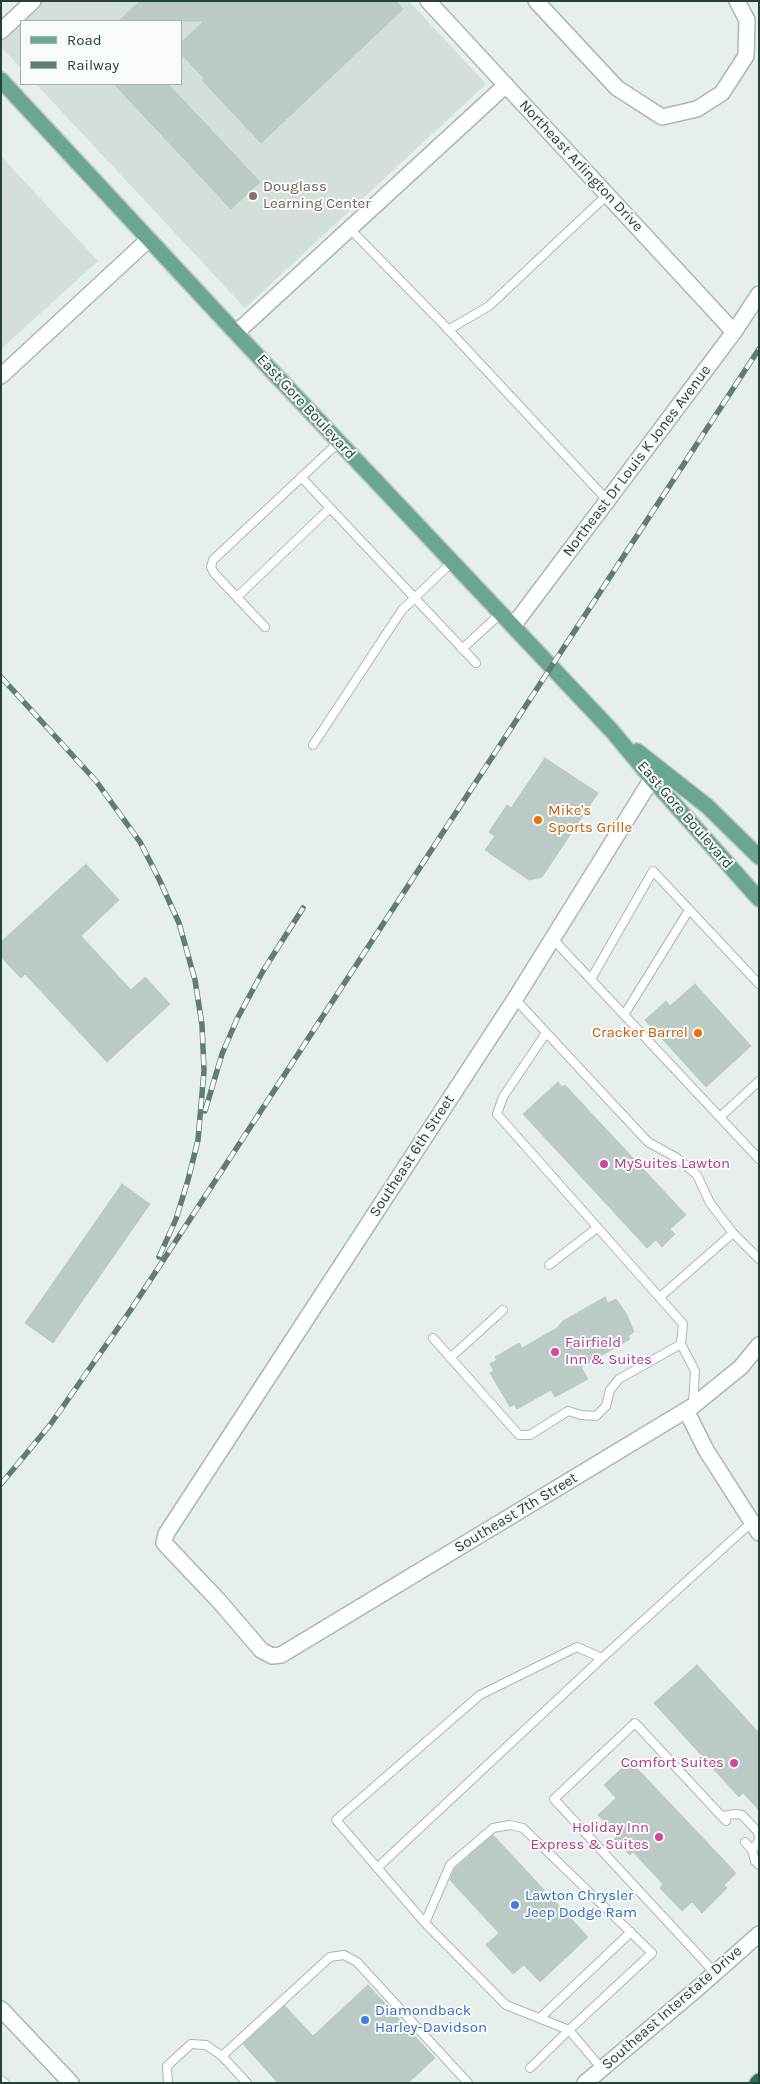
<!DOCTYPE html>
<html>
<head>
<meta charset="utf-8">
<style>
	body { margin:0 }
	#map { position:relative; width:760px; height:2084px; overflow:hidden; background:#e6efeb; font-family:Karla,sans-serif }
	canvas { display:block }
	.frame { position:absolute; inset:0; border:2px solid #24423a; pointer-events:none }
	.legend { position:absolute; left:20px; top:20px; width:162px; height:65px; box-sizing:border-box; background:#f7fbf9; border:1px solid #a3b1ad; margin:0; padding:6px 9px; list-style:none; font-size:15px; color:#24423a }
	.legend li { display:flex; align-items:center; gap:10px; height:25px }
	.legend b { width:25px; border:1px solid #a3b1ad }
</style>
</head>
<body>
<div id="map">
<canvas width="760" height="2084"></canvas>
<div class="frame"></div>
<ul class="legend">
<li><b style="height:6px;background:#6aa596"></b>Road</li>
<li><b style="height:6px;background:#5f7d75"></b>Railway</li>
</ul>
</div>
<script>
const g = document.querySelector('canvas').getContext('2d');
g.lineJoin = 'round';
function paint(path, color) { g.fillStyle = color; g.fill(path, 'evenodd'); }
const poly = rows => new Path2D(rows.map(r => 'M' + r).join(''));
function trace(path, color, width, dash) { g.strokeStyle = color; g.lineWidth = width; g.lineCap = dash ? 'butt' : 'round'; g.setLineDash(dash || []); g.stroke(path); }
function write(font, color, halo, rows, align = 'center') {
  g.font = font + ' Karla,sans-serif'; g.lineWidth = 4; g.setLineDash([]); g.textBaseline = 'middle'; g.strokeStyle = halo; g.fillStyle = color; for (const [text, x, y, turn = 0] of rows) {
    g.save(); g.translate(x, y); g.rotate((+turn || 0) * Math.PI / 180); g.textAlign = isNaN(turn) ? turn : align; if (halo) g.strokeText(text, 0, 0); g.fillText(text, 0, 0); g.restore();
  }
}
const built = poly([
	[38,1,409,1,486,84,245,308,36,84,181,84,181,21,21,21,21,68,1,47,1,35],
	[1,156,98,261,1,349]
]);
const building = poly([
	[140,1,396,1,403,9,261,143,202,80,204,78,181,54,181,43,204,21,119,21,140,1],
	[114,84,168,84,260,182,231,209,114,84],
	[545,758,598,793,542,877,529,880,485,850,495,836,489,832,507,805,511,808,545,758],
	[86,864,119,900,81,936,131,990,145,977,170,1004,107,1062,25,974,21,978,1,957,1,942,86,864],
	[695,984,751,1046,706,1087,645,1020,666,1001,670,1006,695,984],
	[558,1082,562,1087,565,1085,686,1215,670,1229,675,1234,662,1247,656,1240,647,1248,523,1114,558,1082],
	[122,1184,150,1204,53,1343,25,1323,122,1184],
	[605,1297,608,1303,616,1299,627,1315,634,1332,628,1336,630,1339,581,1367,588,1379,555,1397,551,1390,517,1409,514,1404,510,1407,490,1373,494,1371,490,1364,497,1360,495,1357,519,1343,522,1348,557,1328,563,1321,605,1297],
	[697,1665,759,1733,759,1810,743,1793,739,1797,654,1703,697,1665],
	[630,1761,736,1873,724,1885,727,1888,702,1913,692,1902,682,1911,660,1888,663,1884,633,1852,630,1855,614,1839,618,1836,598,1815,616,1798,604,1785,630,1761],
	[493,1835,588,1937,540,1982,524,1965,513,1974,486,1945,499,1933,450,1880,455,1868,493,1835],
	[368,1985,435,2058,408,2083,278,2083,243,2044,285,2006,313,2036,368,1985]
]);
const lane = poly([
	[349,228,445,326,608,501],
	[448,330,489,306,607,195],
	[301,477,476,663],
	[237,597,330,508],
	[265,627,214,573,211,567,213,560,339,442],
	[462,649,500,614],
	[313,745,402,610,452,562],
	[553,939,759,1159],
	[591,979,653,871,759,984],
	[515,999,648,1142,677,1158,697,1175,710,1203,733,1233,759,1259],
	[624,1015,689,910],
	[546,1033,503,1097,497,1114,683,1324,681,1344,695,1371,693,1405],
	[720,1117,759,1081],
	[549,1265,597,1228],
	[660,1297,733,1233],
	[433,1338,519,1435,530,1435,568,1411,581,1415,596,1416,606,1406,610,1390,619,1379,681,1344],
	[450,1358,503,1310],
	[722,1816,735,1814,742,1815,758,1832,759,1841,752,1850],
	[510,1825,523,1828,652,1953,569,2030,506,2005,425,1923,450,1865,493,1828,510,1825],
	[745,1842,752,1850,755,1861,759,1865],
	[377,1868,602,1658],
	[425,1923,336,1820,480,1695,577,1647,602,1658,752,1522],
	[715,1973,554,1799,635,1723,726,1821],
	[540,2018,631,1932],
	[222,2056,247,2083],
	[530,2068,569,2030,602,2069],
	[1,2080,5,2083],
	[168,2083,167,2066,191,2044,206,2045,222,2056,330,1957,344,1955,357,1962,468,2083]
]);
const street = poly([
	[428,1,734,332],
	[536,1,617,88,662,117,697,109,722,93,746,56,747,20,737,1],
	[1,31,33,1],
	[236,333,506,85],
	[1,376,149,239],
	[513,626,734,332,759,294],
	[658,769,515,999,166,1534,164,1543,219,1601,261,1650,272,1656,281,1655,693,1406,741,1367,759,1345],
	[686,1410,706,1450,759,1533],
	[1,2009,71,2083],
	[585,2083,698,1988,759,1934]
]);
const primary = poly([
	[1,80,236,333,612,731,652,779,759,899],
	[637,751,707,806,759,857]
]);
const highway = poly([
	[757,2083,759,2081]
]);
const rail = poly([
	[1,677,96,781,140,842,159,879,179,923,195,980,202,1025,204,1071,198,1140,188,1180,176,1219,159,1257],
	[205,1111,222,1054,237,1019,263,971,303,908],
	[1,1484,50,1425,132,1308,759,349]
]);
const markers = [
	[253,196,5,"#8d6e63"],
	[538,820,5,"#e8710a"],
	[698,1033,5,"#e8710a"],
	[604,1164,5,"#d1479c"],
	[555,1352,5,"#d1479c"],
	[734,1763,5,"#d1479c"],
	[659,1837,5,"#d1479c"],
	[515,1905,5,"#3f7fe0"],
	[365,2020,5,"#3f7fe0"]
];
const streetNames = [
	["Northeast Arlington Drive",581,166,47],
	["East Gore Boulevard",306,407,47],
	["Northeast Dr Louis K Jones Avenue",637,461,-53],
	["East Gore Boulevard",685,815,49],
	["Southeast 6th Street",412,1156,-57],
	["Southeast 7th Street",516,1513,-31],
	["Southeast Interstate Drive",672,2008,-41]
];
const educationNames = [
	["Douglass",263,187],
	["Learning Center",263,204]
];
const foodNames = [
	["Mike's",548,811],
	["Sports Grille",548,828],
	["Cracker Barrel",688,1033,"right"]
];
const hotelNames = [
	["MySuites Lawton",614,1164],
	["Fairfield",565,1343],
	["Inn & Suites",565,1360],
	["Comfort Suites",724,1763,"right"],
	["Holiday Inn",649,1828,"right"],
	["Express & Suites",649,1845,"right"]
];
const shopNames = [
	["Lawton Chrysler",525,1896],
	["Jeep Dodge Ram",525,1913],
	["Diamondback",375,2011],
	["Harley-Davidson",375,2028]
];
paint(built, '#d4dfda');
paint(building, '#bbcac4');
trace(building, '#b8c9c2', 1);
trace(lane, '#a8b8b2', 10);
trace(street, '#a8b8b2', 18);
trace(primary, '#c2cac8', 18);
trace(highway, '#c2cac8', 18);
trace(lane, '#fff', 8);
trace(street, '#fff', 15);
trace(primary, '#6aa596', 15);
trace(highway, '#2f6f62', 15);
trace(rail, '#5f7d75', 5.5);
trace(rail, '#f7fbf9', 4, [11]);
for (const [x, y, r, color] of markers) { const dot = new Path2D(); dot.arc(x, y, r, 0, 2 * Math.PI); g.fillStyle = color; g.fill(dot); trace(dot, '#f7fbf9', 2); }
write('15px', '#24423a', '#f7fbf9', streetNames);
write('15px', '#785e54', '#f7fbf9', educationNames, 'left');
write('15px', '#c56008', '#f7fbf9', foodNames, 'left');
write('15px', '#b23c85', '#f7fbf9', hotelNames, 'left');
write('15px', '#366cbe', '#f7fbf9', shopNames, 'left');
</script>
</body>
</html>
